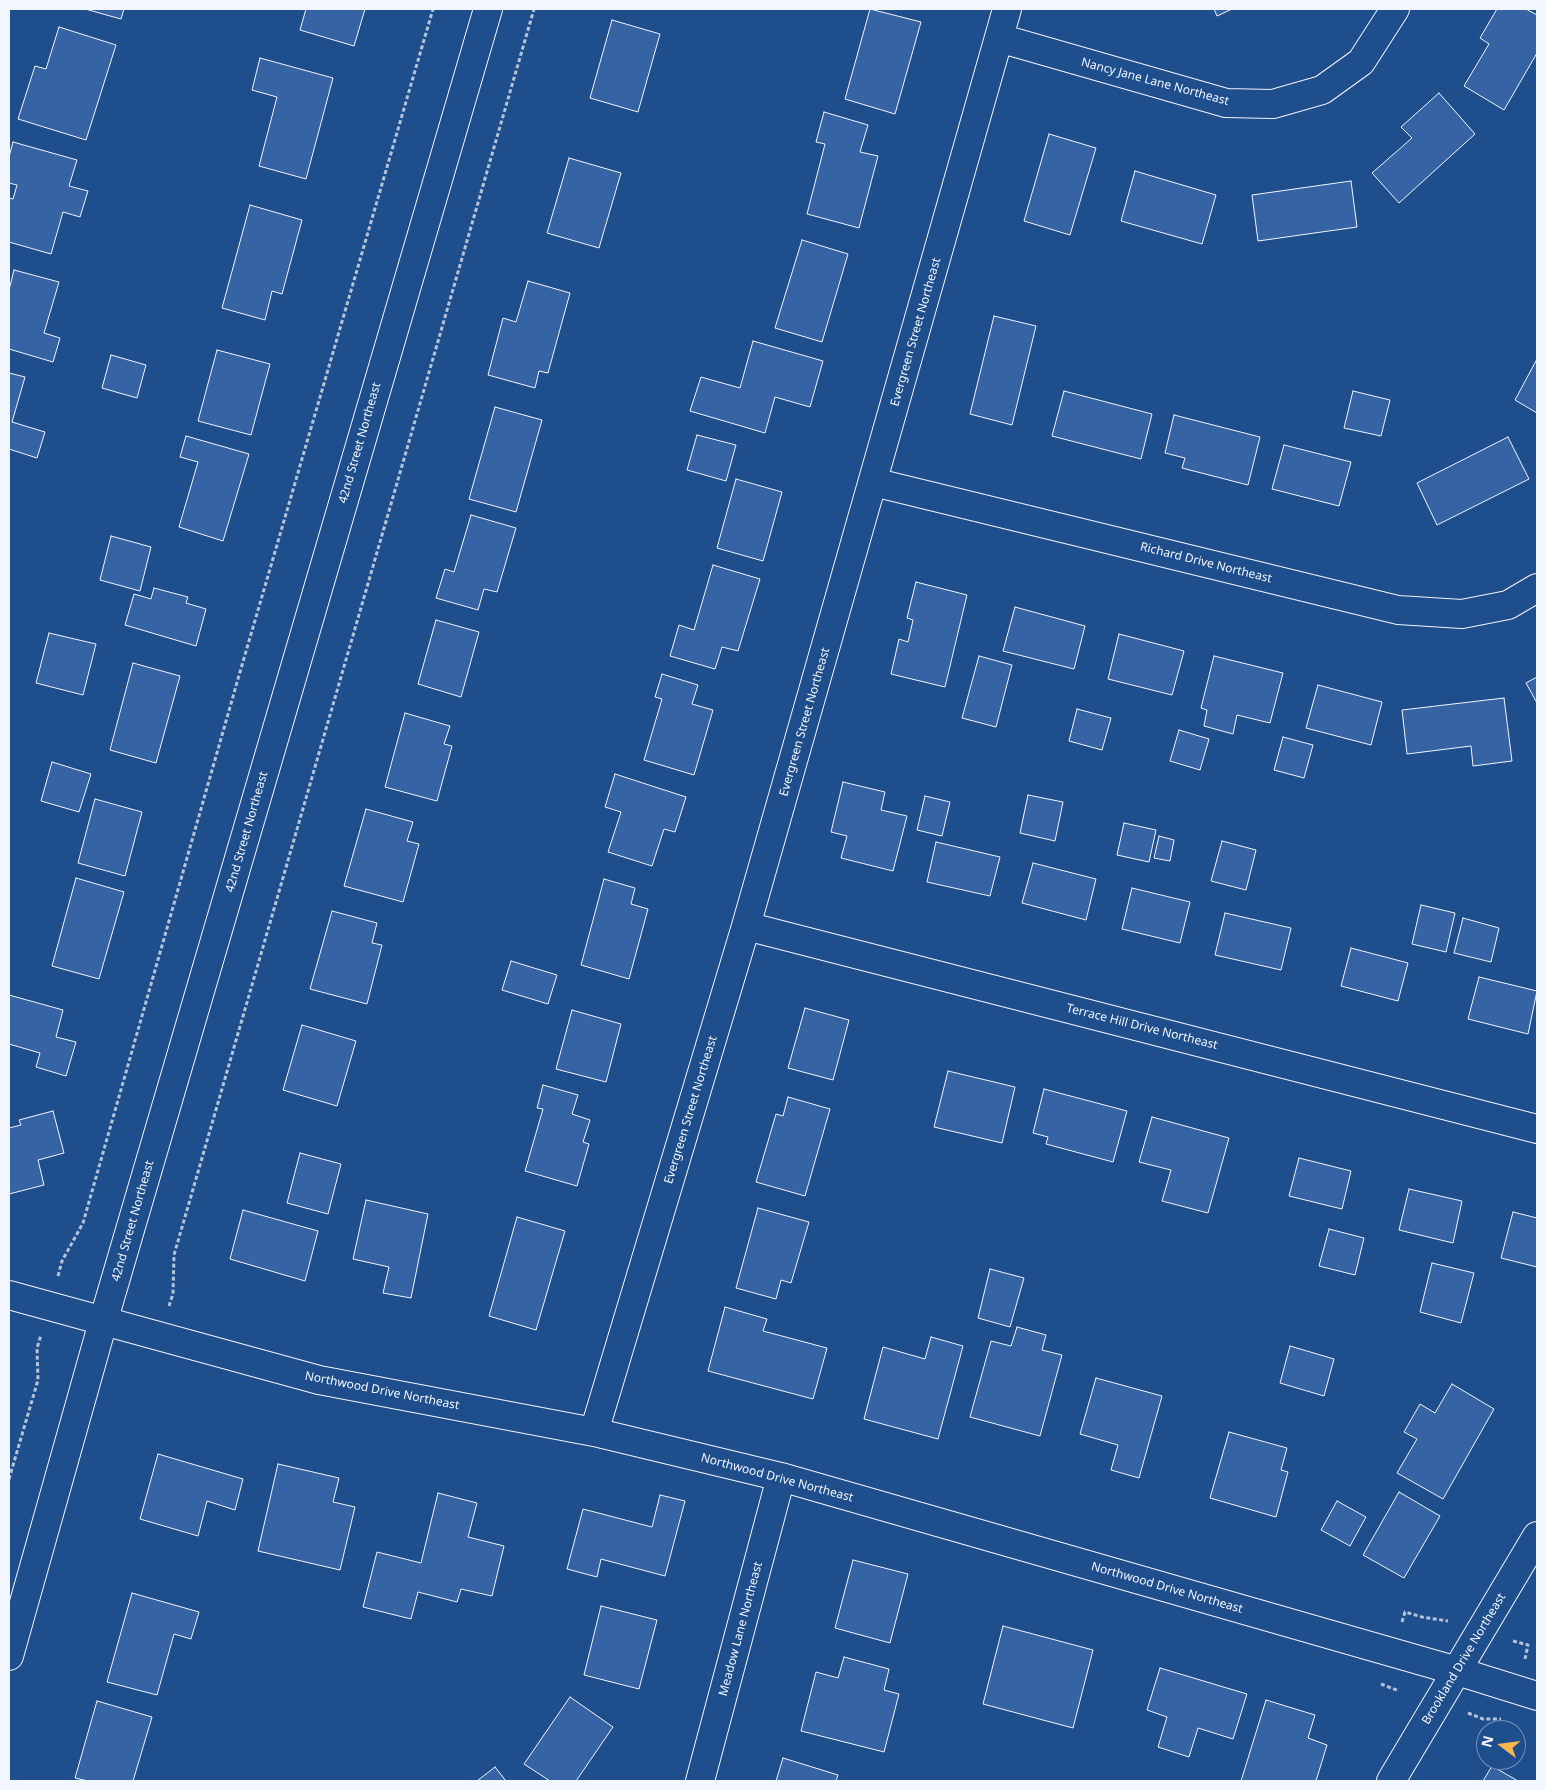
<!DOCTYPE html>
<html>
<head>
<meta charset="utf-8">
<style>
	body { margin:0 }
	#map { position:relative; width:1546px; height:1790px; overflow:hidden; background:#1f4e8c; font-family:"Noto Sans",sans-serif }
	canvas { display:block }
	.frame { position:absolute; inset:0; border:10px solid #f2f6ff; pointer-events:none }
	.north { position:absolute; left:1476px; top:1720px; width:50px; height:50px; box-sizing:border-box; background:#1f4e8c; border:1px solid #7391ba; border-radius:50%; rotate:285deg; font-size:14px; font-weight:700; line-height:20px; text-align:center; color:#f2f6ff }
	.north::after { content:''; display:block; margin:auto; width:18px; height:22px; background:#ffb74d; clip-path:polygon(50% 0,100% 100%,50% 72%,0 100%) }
</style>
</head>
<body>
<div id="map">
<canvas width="1546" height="1790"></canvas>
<div class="frame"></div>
<div class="north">N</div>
</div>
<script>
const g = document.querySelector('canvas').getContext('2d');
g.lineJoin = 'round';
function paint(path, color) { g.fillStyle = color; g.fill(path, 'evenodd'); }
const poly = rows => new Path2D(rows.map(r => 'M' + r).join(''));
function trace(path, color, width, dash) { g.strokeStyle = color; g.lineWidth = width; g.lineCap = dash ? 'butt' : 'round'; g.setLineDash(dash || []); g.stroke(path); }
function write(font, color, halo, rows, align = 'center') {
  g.font = font + ' "Noto Sans",sans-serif'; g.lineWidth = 4; g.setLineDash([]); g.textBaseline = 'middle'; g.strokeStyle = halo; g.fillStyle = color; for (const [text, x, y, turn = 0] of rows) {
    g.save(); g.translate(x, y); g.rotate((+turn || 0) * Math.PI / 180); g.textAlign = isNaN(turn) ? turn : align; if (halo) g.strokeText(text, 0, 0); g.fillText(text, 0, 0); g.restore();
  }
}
const building = poly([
	[85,9,124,9,121,19,85,9],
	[306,9,365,9,354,46,300,30,306,9],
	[870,9,921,22,895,114,845,99,870,9],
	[1214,9,1232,9,1217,16,1214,9],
	[1497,9,1526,9,1537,15,1537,53,1504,110,1464,86,1489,44,1480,38,1497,9],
	[612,20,660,34,638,112,590,98,612,20],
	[59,27,116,45,86,140,18,119,35,66,46,69,59,27],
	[260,58,333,78,306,179,259,166,277,97,252,90,260,58],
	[1439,93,1475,134,1399,203,1372,173,1412,138,1401,127,1439,93],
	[824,112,868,125,860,152,878,156,859,228,807,214,825,144,816,142,824,112],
	[1049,134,1096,148,1070,235,1024,221,1049,134],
	[13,142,77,160,69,186,88,191,80,217,63,212,51,254,9,242,9,198,13,199,17,185,9,183,9,157,13,142],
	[569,158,621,173,599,248,547,233,569,158],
	[1135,171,1216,195,1202,244,1121,221,1135,171],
	[1351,181,1357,227,1258,241,1252,195,1351,181],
	[250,205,302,220,282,294,272,291,265,320,222,308,250,205],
	[802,240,848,254,822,342,775,328,802,240],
	[14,270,59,282,44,333,60,338,53,362,9,349,9,290,14,270],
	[528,281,570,293,548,373,539,371,535,388,488,375,503,318,516,322,528,281],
	[994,316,1036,326,1012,425,970,414,994,316],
	[753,341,823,361,810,407,775,397,765,433,690,411,701,377,740,388,753,341],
	[217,350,270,364,251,435,198,421,217,350],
	[111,355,146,365,137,398,102,388,111,355],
	[1537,359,1537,413,1515,400,1537,359],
	[9,373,25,377,12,422,45,432,37,458,9,449,9,373],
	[1064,391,1152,414,1141,459,1052,436,1064,391],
	[1353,391,1390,400,1381,436,1344,428,1353,391],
	[495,407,542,420,516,512,469,499,495,407],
	[1174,415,1260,437,1248,485,1182,468,1185,458,1165,453,1174,415],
	[697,435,736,445,726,481,687,470,697,435],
	[186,436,249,454,223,541,179,527,198,462,180,457,186,436],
	[1508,437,1529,479,1437,525,1417,483,1508,437],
	[1284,445,1351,462,1339,506,1272,489,1284,445],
	[736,479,782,492,763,561,717,548,736,479],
	[471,515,516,528,497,592,484,589,478,610,436,598,445,569,454,572,471,515],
	[111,536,151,547,140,591,100,580,111,536],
	[713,565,760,579,738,651,722,647,715,669,670,656,679,625,694,630,713,565],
	[916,582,967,595,945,687,891,674,899,639,908,642,913,620,907,618,916,582],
	[154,588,188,597,186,603,206,609,196,646,125,625,134,594,151,599,154,588],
	[1015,607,1085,626,1074,669,1003,651,1015,607],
	[436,620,479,632,461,697,418,684,436,620],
	[49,633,96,644,83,695,36,683,49,633],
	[1119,634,1184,651,1172,695,1108,679,1119,634],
	[979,656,1012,665,996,727,962,718,979,656],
	[1214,656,1283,673,1270,723,1237,715,1233,734,1204,726,1207,710,1201,708,1214,656],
	[133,663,180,676,156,763,110,750,133,663],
	[662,674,698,685,692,704,713,710,694,775,644,760,662,699,655,697,662,674],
	[1537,677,1537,703,1526,683,1537,677],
	[1318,685,1382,702,1371,745,1306,728,1318,685],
	[1504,698,1512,761,1473,766,1471,746,1407,754,1402,710,1504,698],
	[1077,709,1111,718,1102,750,1069,741,1077,709],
	[405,713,450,726,444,744,452,746,437,801,385,787,405,713],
	[1179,730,1209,739,1200,770,1170,761,1179,730],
	[1283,737,1313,745,1304,778,1274,770,1283,737],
	[52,762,91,774,79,812,41,801,52,762],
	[615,774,686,797,675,832,664,829,652,866,608,852,621,812,605,807,615,774],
	[843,782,885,792,881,810,907,816,893,871,841,858,847,836,831,832,843,782],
	[1028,795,1063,802,1055,841,1020,833,1028,795],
	[925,796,950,802,942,836,917,830,925,796],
	[95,799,142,812,125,876,78,863,95,799],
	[366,809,413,822,407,841,419,844,403,902,344,886,366,809],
	[1124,823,1156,830,1149,862,1117,855,1124,823],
	[1159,836,1174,840,1170,861,1154,858,1159,836],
	[1222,841,1256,850,1246,890,1211,881,1222,841],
	[936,842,1000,857,990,896,927,882,936,842],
	[1033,863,1096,879,1086,920,1022,903,1033,863],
	[76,878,124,892,99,979,52,966,76,878],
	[604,879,635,888,631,904,648,909,629,979,581,965,604,879],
	[1132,888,1190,902,1180,943,1122,929,1132,888],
	[1421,905,1455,913,1446,952,1412,944,1421,905],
	[332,911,377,923,372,943,382,945,367,1004,310,989,332,911],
	[1225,913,1291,928,1281,970,1215,955,1225,913],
	[1463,918,1499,928,1491,962,1454,953,1463,918],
	[1351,948,1408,963,1398,1001,1341,986,1351,948],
	[511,961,557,975,548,1004,502,990,511,961],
	[1479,977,1537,991,1528,1034,1468,1019,1479,977],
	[9,995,63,1010,56,1037,76,1042,66,1076,36,1067,40,1053,9,1044,9,995],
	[805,1008,849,1020,833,1080,788,1068,805,1008],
	[572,1010,621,1024,606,1082,556,1069,572,1010],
	[302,1025,356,1041,337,1106,283,1090,302,1025],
	[948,1071,1015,1087,1002,1143,934,1127,948,1071],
	[543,1085,578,1095,572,1114,590,1120,583,1142,589,1144,577,1186,525,1171,543,1109,537,1108,543,1085],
	[1044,1089,1127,1111,1113,1162,1046,1144,1048,1137,1033,1133,1044,1089],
	[788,1097,830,1109,805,1196,756,1182,776,1114,783,1116,788,1097],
	[53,1111,64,1153,38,1160,44,1185,9,1194,9,1128,21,1125,19,1120,53,1111],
	[1152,1117,1229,1138,1208,1213,1162,1201,1171,1170,1139,1162,1152,1117],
	[300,1153,341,1164,328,1214,287,1203,300,1153],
	[1299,1158,1351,1171,1342,1209,1289,1196,1299,1158],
	[1409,1189,1462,1201,1453,1243,1399,1230,1409,1189],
	[366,1200,428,1214,411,1298,383,1293,389,1267,353,1259,366,1200],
	[758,1208,809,1222,791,1283,781,1280,776,1299,736,1288,758,1208],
	[243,1210,318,1231,305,1281,230,1259,243,1210],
	[1513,1212,1537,1218,1537,1267,1501,1258,1513,1212],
	[517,1217,565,1231,536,1330,489,1316,517,1217],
	[1329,1229,1364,1238,1355,1275,1319,1266,1329,1229],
	[1432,1263,1474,1273,1461,1323,1420,1312,1432,1263],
	[990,1269,1024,1278,1010,1327,978,1318,990,1269],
	[725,1307,767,1319,763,1331,827,1348,813,1399,708,1371,725,1307],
	[1017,1327,1046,1335,1042,1350,1062,1355,1040,1436,970,1417,991,1341,1011,1346,1017,1327],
	[931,1337,963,1346,938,1439,864,1419,883,1347,925,1359,931,1337],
	[1290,1346,1334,1359,1324,1396,1280,1383,1290,1346],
	[1096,1378,1162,1396,1139,1478,1111,1470,1118,1445,1080,1434,1096,1378],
	[1452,1384,1494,1409,1443,1499,1397,1473,1417,1439,1404,1432,1420,1404,1435,1413,1452,1384],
	[1229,1432,1287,1448,1281,1470,1288,1472,1276,1517,1210,1498,1229,1432],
	[158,1454,243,1479,235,1510,207,1501,198,1536,140,1519,158,1454],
	[278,1464,339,1478,333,1502,355,1507,340,1570,258,1551,278,1464],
	[1399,1492,1440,1516,1404,1578,1363,1555,1399,1492],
	[438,1493,477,1503,468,1537,504,1546,492,1596,461,1589,457,1602,418,1592,411,1619,363,1607,377,1552,421,1563,438,1493],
	[660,1495,685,1501,665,1576,601,1559,597,1577,567,1569,583,1509,652,1527,660,1495],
	[1337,1501,1366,1517,1350,1546,1321,1530,1337,1501],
	[853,1560,908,1574,890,1643,835,1628,853,1560],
	[132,1593,199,1612,191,1639,174,1634,157,1695,107,1682,132,1593],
	[601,1606,657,1620,639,1689,584,1675,601,1606],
	[1003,1626,1093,1650,1073,1728,983,1704,1003,1626],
	[844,1657,889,1669,884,1690,899,1694,884,1752,801,1731,816,1672,838,1678,844,1657],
	[1160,1668,1247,1694,1233,1739,1198,1728,1189,1757,1158,1747,1167,1717,1147,1710,1160,1668],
	[570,1697,613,1727,576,1781,550,1781,524,1764,570,1697],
	[1266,1700,1315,1715,1308,1738,1327,1745,1316,1781,1241,1781,1266,1700],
	[97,1701,152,1717,133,1781,88,1781,75,1778,97,1701],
	[783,1758,838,1775,836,1781,776,1781,783,1758],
	[1492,1766,1518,1781,1483,1781,1492,1766],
	[495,1767,506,1781,477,1781,495,1767]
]);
const path = poly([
	[58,1276,62,1261,83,1223,240,672,433,9],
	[169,1306,173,1294,174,1255,534,9],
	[9,1479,38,1380,37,1348,41,1335],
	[1402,1622,1405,1612,1422,1617,1448,1621],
	[1513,1641,1528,1645,1525,1659],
	[1381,1684,1399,1691],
	[1468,1713,1483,1719,1501,1719]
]);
const minor = poly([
	[999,38,1226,103,1273,104,1322,90,1361,62,1395,9],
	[873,482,1398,610,1462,614,1508,605,1537,588],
	[746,926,1537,1129],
	[9,1295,319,1380,594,1432,781,1477,1457,1671,1537,1696],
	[594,1432,746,926,1007,9],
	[700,1781,781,1477],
	[1391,1781,1537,1536]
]);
const secondary = poly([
	[9,1656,103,1322,488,9]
]);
const streetNames = [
	["Nancy Jane Lane Northeast",1155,82,15],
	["Evergreen Street Northeast",916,332,-74],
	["42nd Street Northeast",360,443,-74],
	["Richard Drive Northeast",1206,563,14],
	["Evergreen Street Northeast",805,722,-74],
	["42nd Street Northeast",247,832,-74],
	["Terrace Hill Drive Northeast",1142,1027,14],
	["Evergreen Street Northeast",691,1110,-73],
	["42nd Street Northeast",133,1221,-74],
	["Northwood Drive Northeast",382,1391,11],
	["Northwood Drive Northeast",777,1478,15],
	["Northwood Drive Northeast",1167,1588,16],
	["Meadow Lane Northeast",741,1629,-75],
	["Brookland Drive Northeast",1464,1659,-59]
];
paint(building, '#3563a3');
trace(building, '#f2f6ff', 1);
trace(minor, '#f2f6ff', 30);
trace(secondary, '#f2f6ff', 30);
trace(path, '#b3c4dc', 3, [4, 2.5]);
trace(minor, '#1f4e8c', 28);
trace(secondary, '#1f4e8c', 28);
write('12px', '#f2f6ff', '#1f4e8c', streetNames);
</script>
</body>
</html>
